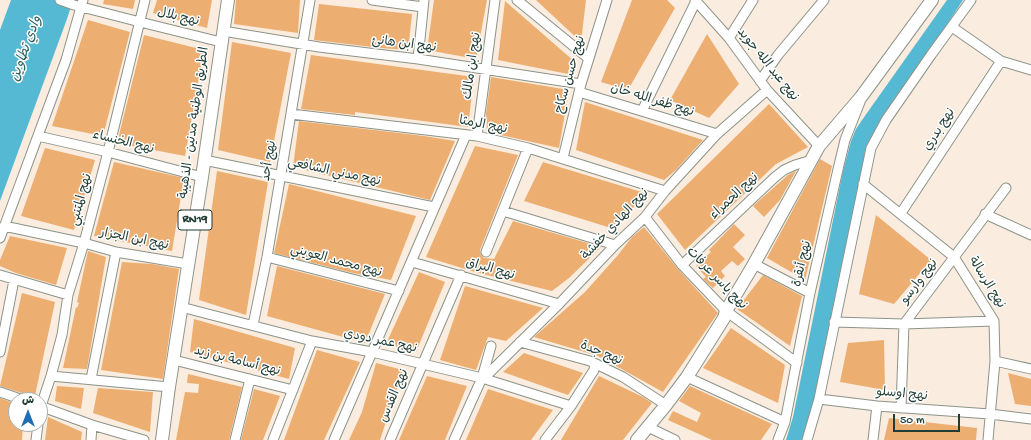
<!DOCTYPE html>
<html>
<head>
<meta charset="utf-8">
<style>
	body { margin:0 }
	#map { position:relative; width:1031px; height:440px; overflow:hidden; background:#faecde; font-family:"Gochi Hand","Playpen Sans Arabic",sans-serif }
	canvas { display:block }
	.north { position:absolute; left:8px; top:392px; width:40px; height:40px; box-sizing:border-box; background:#fff; border:1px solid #a5b1ae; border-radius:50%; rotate:0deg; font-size:11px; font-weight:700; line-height:16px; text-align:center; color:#1f3d34 }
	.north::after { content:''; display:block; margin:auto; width:14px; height:18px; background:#1f6fb2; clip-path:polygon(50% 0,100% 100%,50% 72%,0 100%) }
	.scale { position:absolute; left:893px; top:414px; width:67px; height:18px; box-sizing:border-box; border:2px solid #1f3d34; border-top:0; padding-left:5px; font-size:12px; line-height:14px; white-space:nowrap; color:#1f3d34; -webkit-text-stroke:3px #fff; paint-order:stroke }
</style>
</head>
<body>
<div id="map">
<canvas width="1031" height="440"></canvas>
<div class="north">ش</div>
<div class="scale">50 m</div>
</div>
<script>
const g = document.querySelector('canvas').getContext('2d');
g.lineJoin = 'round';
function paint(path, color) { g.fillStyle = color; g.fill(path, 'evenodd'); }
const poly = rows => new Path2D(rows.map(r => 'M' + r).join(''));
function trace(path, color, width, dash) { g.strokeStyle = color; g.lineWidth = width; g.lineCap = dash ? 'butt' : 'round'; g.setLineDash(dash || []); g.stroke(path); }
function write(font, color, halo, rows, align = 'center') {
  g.font = font + ' "Gochi Hand","Playpen Sans Arabic",sans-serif'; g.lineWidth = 3; g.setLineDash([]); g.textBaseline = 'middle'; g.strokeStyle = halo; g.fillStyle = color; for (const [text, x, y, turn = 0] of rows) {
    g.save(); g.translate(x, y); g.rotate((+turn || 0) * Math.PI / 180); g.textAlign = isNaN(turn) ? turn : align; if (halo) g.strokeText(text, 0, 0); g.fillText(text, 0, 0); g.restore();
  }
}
const water = poly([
	[11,0,73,0,67,19,0,201,0,30],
	[947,0,963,0,878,129,805,440,786,440,793,417,843,171,851,141,856,129,862,120]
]);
const building = poly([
	[104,0,135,0,133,9,103,4],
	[157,0,212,0,207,28,153,13],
	[236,0,300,0,298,33,234,24],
	[434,0,487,0,476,59,427,50],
	[536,0,586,0,581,42],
	[632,0,667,0,675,8,628,90,601,82],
	[505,1,575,62,573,75,498,60],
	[319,4,412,14,408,50,381,48,314,40],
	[88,20,130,32,103,136,52,126],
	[707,34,739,84,709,118,670,100],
	[144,35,204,50,185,156,117,143],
	[232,42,291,53,270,162,218,150],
	[311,55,474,77,468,127,355,112,355,115,301,109],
	[491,77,569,90,559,148,487,132,486,113],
	[585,102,703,140,676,170,664,180,576,150],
	[769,104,808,147,776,164,685,250,657,214],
	[299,121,424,136,455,141,430,200,293,167],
	[475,146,518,155,480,250,481,255,484,258,494,259,513,221,601,247,569,278,552,291,475,272,426,257],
	[45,148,95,160,74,230,21,216],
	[820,159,832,166,805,280,767,258],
	[114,162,184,178,172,251,94,236],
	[543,162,648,194,611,228,524,201],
	[217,171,268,182,246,315,199,300],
	[796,171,780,200,764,217,753,206,788,175],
	[289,184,416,216,391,280,353,273,274,253],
	[876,215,931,260,894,304,859,294],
	[734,224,745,235,733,247,745,259,738,266,732,261,721,271,725,276,713,288,703,279,706,277,696,266,711,252,709,250],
	[644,227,678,269,718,313,663,392,598,356,534,337,585,292,618,255,632,237],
	[10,236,67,248,56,285,16,273,0,266,0,260],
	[88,251,106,257,87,369,63,368,76,307,77,308,79,303,77,302],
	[122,262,152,264,179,269,163,379,101,370],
	[277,266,385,294,365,343,267,316],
	[419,272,445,282,416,352,386,344],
	[763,275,802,296,790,346,737,309],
	[465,286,543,308,506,341,488,337,476,370,440,360],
	[22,293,55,302,34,400,29,400,28,396,25,394,0,386],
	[194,319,295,348,289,379,190,352],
	[731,328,785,365,778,403,703,368],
	[884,340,885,390,840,382,848,343],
	[317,350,360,362,324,440,284,440],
	[524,353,583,373,568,395,503,372],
	[376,363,403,370,380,440,349,440,362,412],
	[1008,373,1031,379,1031,406,1015,404],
	[188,374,242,387,229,440,176,440,185,392,198,393,199,384,187,383],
	[427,376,467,386,445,440,399,440],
	[599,376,643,397,652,403,623,440,561,440],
	[57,386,84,388,81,409,55,401],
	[690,386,772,424,761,440,712,440,668,420,673,411,697,422,701,413,679,401],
	[98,388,153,392,150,432,93,413],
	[254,389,280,396,263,440,241,440],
	[488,389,553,410,531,440,466,440],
	[0,398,16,404,16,424,23,424,22,440,0,440],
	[48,417,82,432,81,440,45,440],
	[889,418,977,428,976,440,884,440]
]);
const minor = poly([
	[60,0,74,5,140,22,221,42],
	[372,0,423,7],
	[517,0,588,58],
	[695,0,729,38,767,90,819,146],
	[952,27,1001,61,1031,70],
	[223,31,319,47,418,59,581,84],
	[729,38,753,0],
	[418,59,424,0],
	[760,81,778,55,824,0],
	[579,92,717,134],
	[642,111,696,1],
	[291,114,477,136,528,148,665,191],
	[38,136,108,152,202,177],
	[477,136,495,0],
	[563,158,581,84,607,0],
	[204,160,434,207],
	[863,184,954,257,994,321,995,361,988,440],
	[503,211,615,245],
	[901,213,1001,61],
	[985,214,1031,235],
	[645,217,682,265,726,311,797,363],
	[4,226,84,243,116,252,188,264],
	[0,238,66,60,83,0],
	[486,252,528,148],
	[267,257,399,291],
	[412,262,559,304],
	[754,264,810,293],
	[682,265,775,177,784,170,795,165,812,160],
	[0,275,68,295],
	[181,307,312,341,372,352,482,378,571,406],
	[834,322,904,324,994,321],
	[253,325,267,257,310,0],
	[520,342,590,361,623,377,666,405],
	[0,352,14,280],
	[174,360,293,390],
	[995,361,1031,369],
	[51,376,169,387],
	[687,377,785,422],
	[91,379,116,252],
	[483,379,559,304,615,245,645,217,665,191,717,134,767,90],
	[0,392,23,400],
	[819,399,877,406,990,414,1031,419],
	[40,406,92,425,144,440],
	[901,408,904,324,1006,188],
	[40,409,51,376,62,335,68,295,84,243,108,152,145,0],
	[648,427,675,440],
	[36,440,38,424],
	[91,440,92,425],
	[235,440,250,379],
	[273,440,312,341],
	[334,440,466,135],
	[390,440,461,275],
	[454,440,482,378,491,346],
	[545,440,571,406,594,370,595,364],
	[778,440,785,422,810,293,839,165,845,140,860,102],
	[807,440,819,399,871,148,886,120,931,55,971,0],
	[873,440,877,406]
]);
const major = poly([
	[162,440,169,387,202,177,228,0],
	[637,440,666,405,687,377,724,318,726,311,754,264,819,146,861,97,932,0]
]);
const shields = [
	[195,220,34]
];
const shieldNames = [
	["RN19",195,220]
];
const streetNames = [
	["نهج بلال",178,18,13],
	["نهج ابن هانئ",404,45,7],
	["نهج عبد الله جويد",767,65,51],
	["نهج ابن مالك",473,66,-82],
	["نهج حسن سكاح",571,75,-74],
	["نهج ظفر الله خان",652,101,17],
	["الطريق الوطنية مدنين - الذهيبة",195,123,-82],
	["نهج الرمثا",483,126,11],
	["نهج بدري",940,130,-57],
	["نهج الخنساء",123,143,14],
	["نهج أحد",270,161,-81],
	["نهج مدني الشافعي",334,173,12],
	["نهج الحمراء",735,197,-43],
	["نهج المتنبي",82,200,-75],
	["نهج الهادي خفشة",616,225,-47],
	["نهج ابن الجزار",134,240,11],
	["نهج محمد العويني",336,262,15],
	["نهج أنقرة",803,264,-77],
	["نهج البراق",490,270,16],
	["نهج ياسر عرفات",716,279,46],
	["نهج وارسو",920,282,-53],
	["نهج الرسالة",986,283,58],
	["نهج عمر دودي",380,342,12],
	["نهج جدة",601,354,22],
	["نهج أسامة بن زيد",237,362,14],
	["نهج اوسلو",902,395,5],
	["نهج القدس",395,396,-67]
];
const waterNames = [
	["وادي تطاوين",27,49,-70]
];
paint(water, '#56b9d4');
paint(building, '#edae71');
trace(minor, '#8c9489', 11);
trace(major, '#8c9489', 14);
trace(minor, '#fff', 9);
trace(major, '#fff', 12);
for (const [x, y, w] of shields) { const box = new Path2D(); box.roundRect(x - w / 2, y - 10, w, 20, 3); g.fillStyle = '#fff'; g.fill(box); trace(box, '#1f3d34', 1); }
write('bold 12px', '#1f3d34', null, shieldNames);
write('13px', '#1f3d34', '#fff', streetNames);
write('italic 14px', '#306264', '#fff', waterNames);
</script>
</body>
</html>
